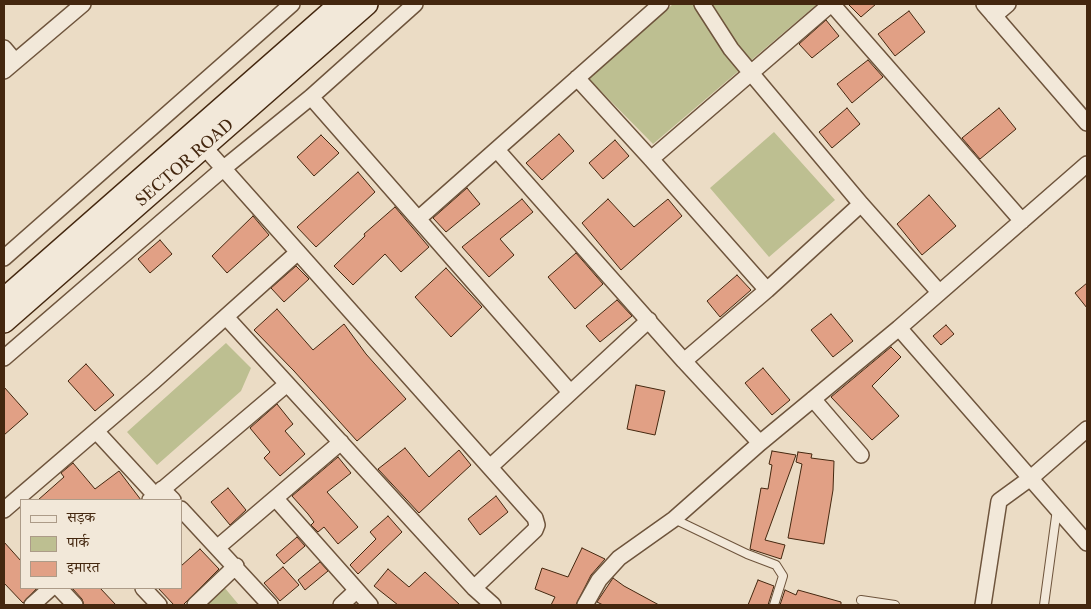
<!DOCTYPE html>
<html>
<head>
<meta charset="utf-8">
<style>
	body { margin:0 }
	#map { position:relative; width:1091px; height:609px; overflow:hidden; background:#ebdcc5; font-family:"Libre Caslon Text","Noto Serif Devanagari",serif }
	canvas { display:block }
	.frame { position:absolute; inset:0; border:5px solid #44270f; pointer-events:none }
	.legend { position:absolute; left:20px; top:499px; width:162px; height:90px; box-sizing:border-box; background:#f2e8d9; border:1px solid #ac9b88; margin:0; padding:6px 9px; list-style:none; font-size:15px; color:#44270f }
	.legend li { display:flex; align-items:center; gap:10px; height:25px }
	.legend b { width:25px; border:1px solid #ac9b88 }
</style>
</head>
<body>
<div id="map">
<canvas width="1091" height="609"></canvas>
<div class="frame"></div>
<ul class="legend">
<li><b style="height:6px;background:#f2e8d9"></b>सड़क</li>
<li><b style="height:14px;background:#bdbf91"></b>पार्क</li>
<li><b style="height:14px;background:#e1a085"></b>इमारत</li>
</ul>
</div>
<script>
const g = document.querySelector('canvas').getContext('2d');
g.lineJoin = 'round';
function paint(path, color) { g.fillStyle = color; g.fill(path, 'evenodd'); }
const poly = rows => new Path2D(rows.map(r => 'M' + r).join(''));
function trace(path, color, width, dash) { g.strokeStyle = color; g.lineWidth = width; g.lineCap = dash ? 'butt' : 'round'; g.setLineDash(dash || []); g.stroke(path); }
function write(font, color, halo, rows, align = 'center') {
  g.font = font + ' "Libre Caslon Text",serif'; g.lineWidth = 4.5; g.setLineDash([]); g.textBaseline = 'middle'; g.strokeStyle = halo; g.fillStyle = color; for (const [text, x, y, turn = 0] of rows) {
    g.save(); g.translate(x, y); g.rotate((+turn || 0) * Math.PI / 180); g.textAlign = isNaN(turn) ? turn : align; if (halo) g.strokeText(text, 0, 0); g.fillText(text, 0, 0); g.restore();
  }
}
const green = poly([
	[673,4,815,4,816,5,653,144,589,79],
	[774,132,835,200,769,257,710,188],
	[226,343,251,368,241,391,157,465,127,432],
	[224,587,239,605,196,605]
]);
const building = poly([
	[848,4,876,4,861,17,848,4],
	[909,11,925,32,895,56,878,34,909,11],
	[826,20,839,36,812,58,799,44,826,20],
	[868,60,883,77,852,103,837,84,868,60],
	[847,108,860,124,832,148,819,132,847,108],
	[999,108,1016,129,980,159,962,138,999,108],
	[559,134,574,151,542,180,526,163,559,134],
	[321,135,339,153,314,176,297,157,321,135],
	[615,140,629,156,603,179,589,163,615,140],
	[358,172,375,192,316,247,297,227,358,172],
	[467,188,480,204,446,232,433,218,467,188],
	[929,195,956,226,922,255,897,224,929,195],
	[522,199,533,212,500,239,514,255,489,277,462,247,522,199],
	[608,199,634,227,668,199,682,216,621,270,582,223,608,199],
	[395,207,429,247,401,272,385,254,353,285,334,266,365,236,364,234,395,207],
	[253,216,269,235,227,273,212,256,253,216],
	[160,240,172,254,150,273,138,259,160,240],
	[576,253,603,284,575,309,548,277,576,253],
	[296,266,309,279,284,302,271,288,296,266],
	[446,268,482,307,451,337,415,297,446,268],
	[737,275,751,290,720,317,707,301,737,275],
	[1087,283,1087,308,1075,293,1087,283],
	[617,300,632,316,600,342,586,326,617,300],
	[277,309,313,350,344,324,366,354,406,399,357,441,294,371,254,330,277,309],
	[831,314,853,341,833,357,811,330,831,314],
	[946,325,954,334,941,345,933,336,946,325],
	[891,347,901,357,872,386,899,416,872,440,831,397,891,347],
	[86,364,114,395,95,411,68,381,86,364],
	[763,368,790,400,772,415,745,383,763,368],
	[636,385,665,391,655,435,627,429,636,385],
	[4,387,28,414,4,435,4,387],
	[277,404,293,424,285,431,305,454,280,476,264,458,270,452,250,428,277,404],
	[405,448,429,477,459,450,471,465,419,513,378,469,405,448],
	[772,451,796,455,765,540,785,545,781,559,750,549,761,488,768,489,772,465,769,464,772,451],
	[798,452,812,454,811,458,834,461,833,490,824,544,788,538,802,464,796,462,798,452],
	[338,457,351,473,327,492,358,527,338,544,324,527,318,532,311,525,314,522,308,514,292,496,338,457],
	[73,463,95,489,119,471,141,500,38,500,64,477,61,473,73,463],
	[228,488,246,510,230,525,211,502,228,488],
	[496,496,508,512,480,535,468,519,496,496],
	[388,516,402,532,358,574,350,565,376,539,370,532,388,516],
	[297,537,305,546,284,564,276,555,297,537],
	[4,542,21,561,21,588,37,588,23,603,4,583,4,542],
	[582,548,605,559,591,575,576,605,551,605,555,597,535,589,542,568,568,577,582,548],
	[200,549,219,569,183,605,174,605,158,588,181,588,181,566,200,549],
	[320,562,328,571,305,590,298,580,320,562],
	[283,567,299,585,280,601,264,583,283,567],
	[388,569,409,587,425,572,460,605,398,605,374,586,388,569],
	[613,578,624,586,659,605,603,605,597,602,613,578],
	[758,580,774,586,768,605,748,605,758,580],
	[72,588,100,588,116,605,84,605,82,599,72,588],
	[785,590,796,595,798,590,841,602,841,605,780,605,785,590]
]);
const lane = poly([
	[674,519,747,554,776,565,783,576,774,605],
	[861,600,895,605],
	[1044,605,1057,509]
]);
const street = poly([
	[702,4,731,49,751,73,861,204,939,292],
	[832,4,1022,221],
	[984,4,1087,123],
	[994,16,1008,4],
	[4,48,15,61],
	[4,71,83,4],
	[577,78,651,159,767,290],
	[311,97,570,392],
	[198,140,535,518,537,525,535,530,474,588],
	[497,150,684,361,760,443],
	[651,159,831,4],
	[418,219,661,4],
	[4,258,292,4],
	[226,317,474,588,493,605],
	[899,328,1087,543],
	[4,358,224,168,311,97,415,4],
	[684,361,767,290,861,204],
	[813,399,861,455],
	[96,431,155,495],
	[490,467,649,320],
	[162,489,173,500],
	[276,499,370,605],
	[150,500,287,384],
	[181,509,270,605],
	[4,510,154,381,298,252],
	[218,547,341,442],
	[59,588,75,605],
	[143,588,159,605],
	[32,605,51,588],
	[195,605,236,566],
	[341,605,356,591],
	[585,605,599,580,619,558,674,519,760,443,899,328,1087,164],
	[983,605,999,501,1032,477,1087,429]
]);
const secondary = poly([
	[4,299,340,4],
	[4,322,367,4]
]);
const streetNames = [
	["SECTOR ROAD",185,163,-41]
];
paint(green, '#bdbf91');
paint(building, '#e1a085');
trace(building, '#44270f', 1);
trace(lane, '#6e543c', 10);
trace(street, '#6e543c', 18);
trace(secondary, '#44270f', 24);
trace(lane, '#f2e8d9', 8);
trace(street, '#f2e8d9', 15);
trace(secondary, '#f2e8d9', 21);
write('16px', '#44270f', '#f2e8d9', streetNames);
</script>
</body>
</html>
